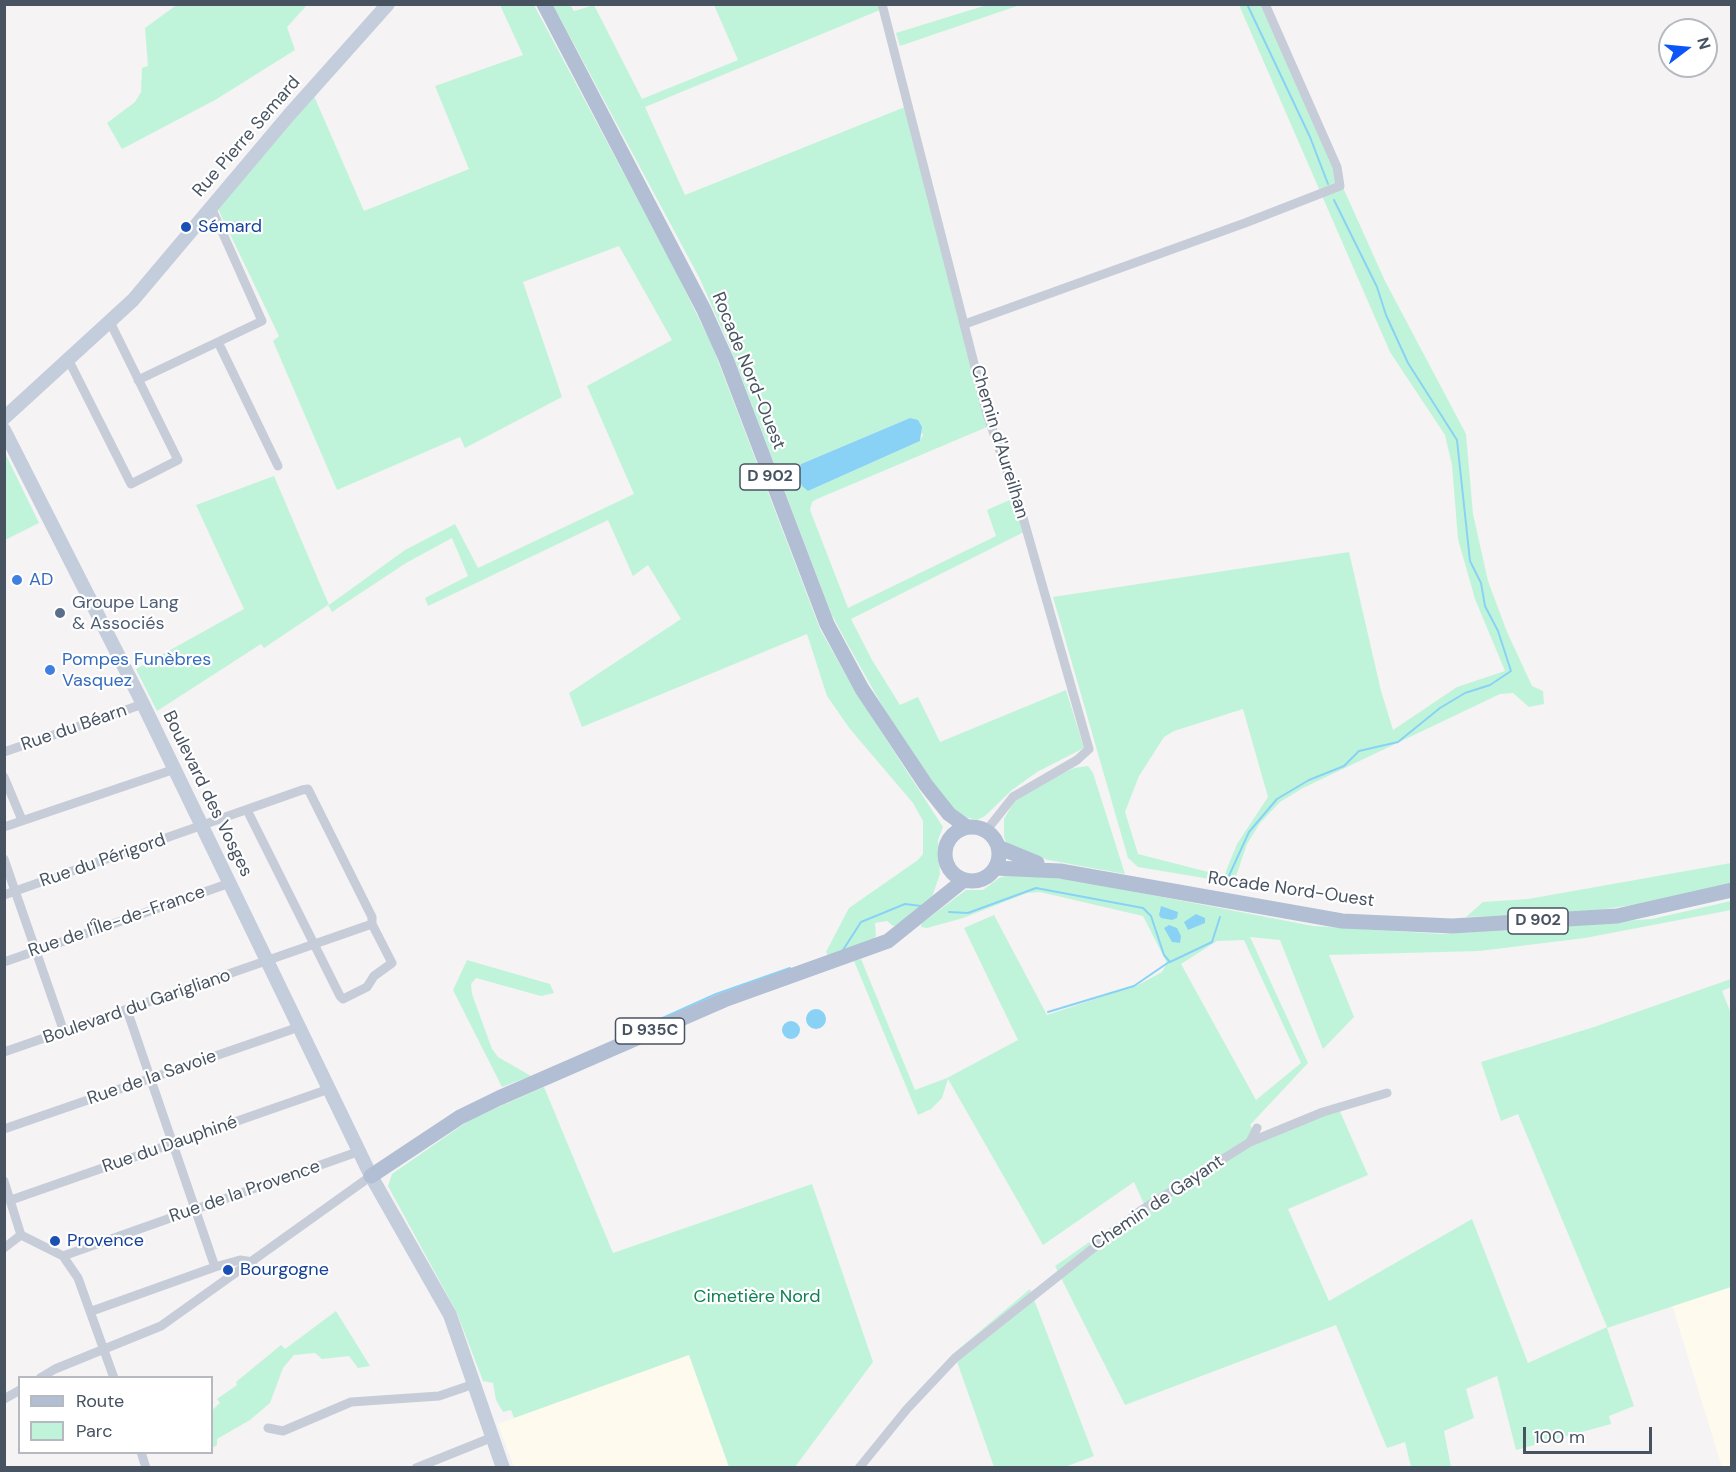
<!DOCTYPE html>
<html>
<head>
<meta charset="utf-8">
<style>
	body { margin:0 }
	#map { position:relative; width:1736px; height:1472px; overflow:hidden; background:#f5f3f3; font-family:"DM Sans",sans-serif }
	canvas { display:block }
	.frame { position:absolute; inset:0; border:6px solid #485362; pointer-events:none }
	.legend { position:absolute; left:18px; top:1376px; width:195px; height:78px; box-sizing:border-box; background:#fff; border:2px solid #b6bac0; margin:0; padding:8px 10px; list-style:none; font-size:18px; color:#485362 }
	.legend li { display:flex; align-items:center; gap:12px; height:30px }
	.legend b { width:30px; border:2px solid #b6bac0 }
	.north { position:absolute; left:1658px; top:18px; width:60px; height:60px; box-sizing:border-box; background:#fff; border:2px solid #b6bac0; border-radius:50%; rotate:74deg; font-size:16px; font-weight:700; line-height:24px; text-align:center; color:#485362 }
	.north::after { content:''; display:block; margin:auto; width:21px; height:27px; background:#0b56f6; clip-path:polygon(50% 0,100% 100%,50% 72%,0 100%) }
	.scale { position:absolute; left:1523px; top:1427px; width:129px; height:27px; box-sizing:border-box; border:3px solid #485362; border-top:0; padding-left:8px; font-size:18px; line-height:21px; white-space:nowrap; color:#485362; -webkit-text-stroke:4px #fff; paint-order:stroke }
</style>
</head>
<body>
<div id="map">
<canvas width="1736" height="1472"></canvas>
<div class="frame"></div>
<ul class="legend">
<li><b style="height:8px;background:#b1bed3"></b>Route</li>
<li><b style="height:16px;background:#c0f4da"></b>Parc</li>
</ul>
<div class="north">N</div>
<div class="scale">100 m</div>
</div>
<script>
const g = document.querySelector('canvas').getContext('2d');
g.lineJoin = 'round';
function paint(path, color) { g.fillStyle = color; g.fill(path, 'evenodd'); }
const poly = rows => new Path2D(rows.map(r => 'M' + r).join(''));
function trace(path, color, width, dash) { g.strokeStyle = color; g.lineWidth = width; g.lineCap = dash ? 'butt' : 'round'; g.setLineDash(dash || []); g.stroke(path); }
function write(font, color, halo, rows, align = 'center') {
  g.font = font + ' "DM Sans",sans-serif'; g.lineWidth = 4.5; g.setLineDash([]); g.textBaseline = 'middle'; g.strokeStyle = halo; g.fillStyle = color; for (const [text, x, y, turn = 0] of rows) {
    g.save(); g.translate(x, y); g.rotate((+turn || 0) * Math.PI / 180); g.textAlign = isNaN(turn) ? turn : align; if (halo) g.strokeText(text, 0, 0); g.fillText(text, 0, 0); g.restore();
  }
}
const commercial = poly([
	[1731,1287,1731,1467,1722,1467,1672,1305],
	[689,1355,729,1467,514,1467,498,1424]
]);
const green = poly([
	[178,4,307,5,287,27,295,50,215,100,122,149,107,123,135,102,141,92,142,68,148,66,145,28],
	[500,5,534,5,671,262,712,345,820,629,856,693,943,827,938,840,940,874,932,897,898,925,893,926,887,921,875,923,876,936,872,941,829,957,826,952,849,908,918,860,923,854,923,821,913,803,850,729,827,696,807,634,582,727,569,693,681,619,648,565,633,576,608,520,428,606,425,598,468,576,452,538,406,563,332,612,328,605,264,648,261,644,157,711,136,669,244,609,196,505,274,476,329,605,405,550,455,524,478,568,634,494,587,386,672,340,619,246,523,282,562,397,465,448,460,437,337,490,273,341,279,336,218,209,314,96,364,211,469,169,435,86,523,55],
	[553,5,570,5,574,11,594,5,642,99,738,60,714,5,879,5,880,10,645,107,685,195,905,107,987,427,817,499,812,502,810,510,848,608,996,536,987,510,1014,498,1024,532,851,619,872,660,900,705,918,697,940,742,1066,690,1084,748,1037,772,1012,790,985,816,977,820,954,814,883,707,848,645,831,613,731,350,700,279],
	[910,418,923,435,920,441,808,491,801,464],
	[987,5,1020,5,900,46,896,33],
	[1239,5,1261,5,1385,281,1466,434,1473,514,1488,581,1507,632,1532,686,1543,691,1544,704,1529,707,1513,693,1500,694,1303,788,1280,802,1260,823,1247,844,1235,879,1224,876,1222,881,1138,867,1128,858,1053,597,1349,552,1381,691,1393,730,1457,687,1505,671,1475,599,1458,539,1452,465,1445,435,1390,352],
	[1243,709,1268,797,1237,844,1224,876,1138,854,1125,812,1139,776,1164,737,1174,731],
	[5,453,39,523,5,540],
	[1088,766,1093,773,1125,874,1048,860,1015,850,1007,845,1004,837,1004,819,1014,802,1039,784,1074,768],
	[1731,863,1731,885,1647,903,1577,913,1466,917,1483,902,1528,899],
	[1011,874,1074,880,1313,926,1442,934,1652,919,1731,901,1731,910,1585,938,1479,951,1329,955,1354,1017,1323,1049,1280,940,1250,937,1308,1063,1250,1125,1259,1141,1338,1107,1368,1175,1288,1209,1329,1301,1472,1219,1528,1363,1607,1327,1518,1114,1501,1121,1481,1062,1594,1027,1731,979,1731,987,1722,991,1732,1016,1731,1287,1607,1328,1634,1406,1609,1416,1611,1424,1516,1450,1497,1376,1466,1389,1474,1418,1444,1431,1451,1467,1411,1467,1405,1442,1387,1448,1336,1325,1125,1405,1055,1266,1144,1204,1134,1182,1043,1245,948,1079,942,1098,931,1109,918,1115,854,961,861,959,915,1090,947,1078,1018,1040,964,928,994,915,1047,1015,1140,984,1162,972,1167,963,1143,916,1040,892,1027,893,963,918,927,928,921,927,922,923,966,890,983,890,999,878],
	[1244,940,1301,1063,1256,1100,1181,964,1217,941],
	[467,960,550,984,554,993,541,996,476,978,471,984,472,994,492,1049,498,1057,531,1076,502,1087,453,990],
	[544,1087,613,1253,812,1184,873,1362,795,1467,729,1467,689,1355,514,1418,511,1410,503,1412,496,1400,493,1383,483,1381,457,1313,388,1186,392,1174,471,1119],
	[1030,1289,1094,1456,1065,1467,994,1467,954,1353],
	[336,1311,370,1366,358,1368,349,1356,322,1359,315,1353,294,1355,283,1368,270,1403,250,1420,217,1439,217,1445,212,1448,212,1410,220,1403,217,1399,237,1385,236,1382,281,1345,285,1349]
]);
const water = poly([
	[910,418,918,420,922,427,920,441,808,491,802,486,798,474,801,464],
	[1161,906,1178,912,1177,918,1172,920,1161,918,1159,915],
	[1196,914,1205,918,1205,923,1188,930,1184,922],
	[1169,925,1177,928,1181,936,1180,943,1172,942,1164,928],
	'806 1019a10 10 0 1 1 20 0a10 10 0 1 1-20 0Z',
	'782 1030a9 9 0 1 1 18 0a9 9 0 1 1-18 0Z'
]);
const stream = poly([
	[1247,4,1310,137,1328,184],
	[1227,880,1249,832,1277,799,1309,780,1344,766,1359,751,1398,742,1440,708,1465,693,1490,685,1511,671,1498,631,1485,606,1481,583,1470,561,1457,440,1408,363,1386,315,1377,287,1334,200],
	[949,912,968,913,1036,888,1143,908,1151,916,1164,955,1170,962,1212,942,1220,917],
	[843,950,861,922,905,904,921,906],
	[1048,1012,1134,986,1169,962],
	[636,1030,716,994,790,968]
]);
const street = poly([
	[882,4,987,414,1022,514,1089,749,1077,760,1013,797,986,831],
	[965,324,1245,223,1340,186,1337,167,1265,4],
	[218,342,278,466],
	[69,361,131,484,178,460,110,322],
	[138,380,262,321,211,207],
	[4,752,143,704],
	[4,777,22,820],
	[4,827,175,769],
	[4,859,64,1032],
	[4,895,302,790,308,789,372,917,372,924,392,963,374,976,367,987,343,999,340,996,247,810],
	[4,962,230,883],
	[127,1010,215,1267],
	[4,1052,372,924],
	[4,1129,299,1027],
	[1250,1142,1257,1128],
	[4,1181,21,1235,63,1256,78,1278,114,1378],
	[11,1200,329,1089],
	[4,1248,21,1235],
	[63,1256,360,1151],
	[92,1311,215,1267,240,1260,253,1262],
	[40,1378,55,1369,161,1326,371,1176],
	[4,1399,20,1390],
	[268,1428,283,1431,351,1402,439,1396,474,1384],
	[141,1452,146,1468],
	[416,1468,493,1437],
	[859,1468,907,1409,955,1358,1140,1211,1250,1142,1323,1112,1387,1093]
]);
const secondary = poly([
	[4,418,133,300,289,115,388,4],
	[4,430,143,704,371,1176,450,1315,503,1468]
]);
const primary = poly([
	[544,4,704,310,726,359,827,624,862,689,926,785,949,814,967,827],
	'945 854a27 27 0 1 1 54 0a27 27 0 1 1-54 0Z',
	[998,847,1037,863],
	[995,868,1060,871,1342,921,1452,926,1617,916,1732,890],
	[371,1176,460,1117,499,1098,724,1000,888,941,964,880]
]);
const markers = [
	[186,227,6,"#1a4fb4"],
	[17,580,6,"#3f7fe0"],
	[60,613,6,"#5c6f8a"],
	[50,670,6,"#3f7fe0"],
	[55,1241,6,"#1a4fb4"],
	[228,1270,6,"#1a4fb4"]
];
const shields = [
	[770,477,60],
	[1538,921,60],
	[650,1031,69]
];
const shieldNames = [
	["D 902",770,477],
	["D 902",1538,921],
	["D 935C",650,1031]
];
const streetNames = [
	["Rue Pierre Semard",247,137,-49],
	["Rocade Nord-Ouest",748,371,68],
	["Chemin d'Aureilhan",999,442,73],
	["Rue du Béarn",74,728,-19],
	["Boulevard des Vosges",207,794,64],
	["Rue du Périgord",103,861,-19],
	["Rocade Nord-Ouest",1291,890,8],
	["Rue de l'Île-de-France",117,922,-19],
	["Boulevard du Garigliano",137,1007,-19],
	["Rue de la Savoie",152,1078,-19],
	["Rue du Dauphiné",170,1145,-19],
	["Rue de la Provence",245,1192,-19],
	["Chemin de Gayant",1158,1203,-34]
];
const transitNames = [
	["Sémard",198,227],
	["Provence",67,1241],
	["Bourgogne",240,1270]
];
const shopNames = [
	["AD",29,580],
	["Pompes Funèbres",62,660],
	["Vasquez",62,681]
];
const serviceNames = [
	["Groupe Lang",72,603],
	["& Associés",72,624]
];
const parkNames = [
	["Cimetière Nord",757,1297]
];
paint(commercial, '#fefbee');
paint(green, '#c0f4da');
paint(water, '#89d2f5');
trace(stream, '#89d2f5', 2);
trace(street, '#c6cdd8', 9);
trace(secondary, '#c4cddc', 14);
trace(primary, '#b1bed3', 15);
for (const [x, y, r, color] of markers) { const dot = new Path2D(); dot.arc(x, y, r, 0, 2 * Math.PI); g.fillStyle = color; g.fill(dot); trace(dot, '#fff', 2); }
for (const [x, y, w] of shields) { const box = new Path2D(); box.roundRect(x - w / 2, y - 13, w, 26, 4.5); g.fillStyle = '#fff'; g.fill(box); trace(box, '#485362', 1.5); }
write('bold 16px', '#485362', null, shieldNames);
write('18px', '#485362', '#fff', streetNames);
write('18px', '#164399', '#fff', transitNames, 'left');
write('18px', '#366cbe', '#fff', shopNames, 'left');
write('18px', '#4e5e75', '#fff', serviceNames, 'left');
write('18px', '#0f8255', '#fff', parkNames);
</script>
</body>
</html>
